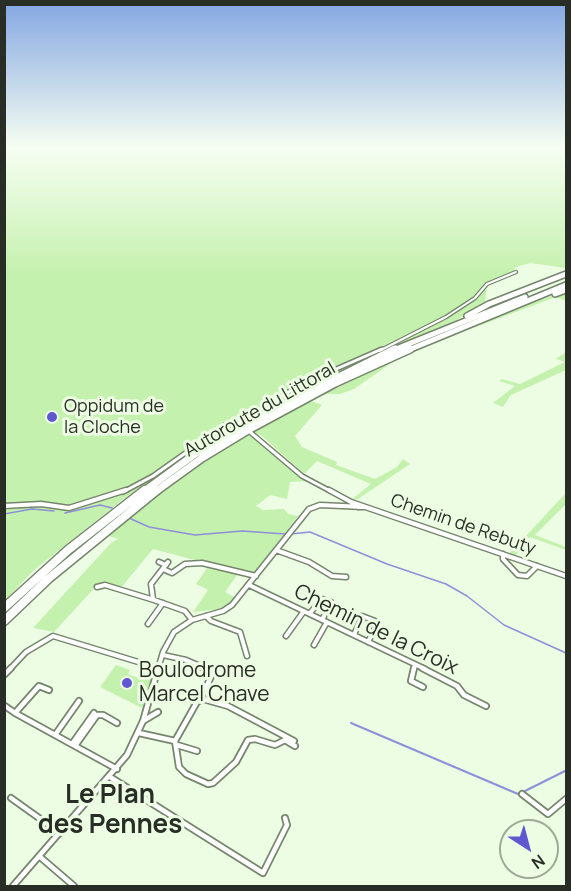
<!DOCTYPE html>
<html>
<head>
<meta charset="utf-8">
<style>
	body { margin:0 }
	#map { position:relative; width:571px; height:891px; overflow:hidden; background:#ecfde3; font-family:Manrope,sans-serif }
	canvas { display:block }
	.frame { position:absolute; inset:0; border:6px solid #282e25; pointer-events:none }
	.north { position:absolute; left:499px; top:819px; width:60px; height:60px; box-sizing:border-box; background:#ecfde3; border:2px solid #9eaa97; border-radius:50%; rotate:144deg; font-size:16px; font-weight:700; line-height:24px; text-align:center; color:#282e25 }
	.north::after { content:''; display:block; margin:auto; width:21px; height:27px; background:#6058d0; clip-path:polygon(50% 0,100% 100%,50% 72%,0 100%) }
</style>
</head>
<body>
<div id="map">
<canvas width="571" height="891"></canvas>
<div class="frame"></div>
<div class="north">N</div>
</div>
<script>
const g = document.querySelector('canvas').getContext('2d');
g.lineJoin = 'round';
function paint(path, color) { g.fillStyle = color; g.fill(path, 'evenodd'); }
const poly = rows => new Path2D(rows.map(r => 'M' + r).join(''));
function trace(path, color, width, dash) { g.strokeStyle = color; g.lineWidth = width; g.lineCap = dash ? 'butt' : 'round'; g.setLineDash(dash || []); g.stroke(path); }
function write(font, color, halo, rows, align = 'center') {
  g.font = font + ' Manrope,sans-serif'; g.lineWidth = 6; g.setLineDash([]); g.textBaseline = 'middle'; g.strokeStyle = halo; g.fillStyle = color; for (const [text, x, y, turn = 0] of rows) {
    g.save(); g.translate(x, y); g.rotate((+turn || 0) * Math.PI / 180); g.textAlign = isNaN(turn) ? turn : align; if (halo) g.strokeText(text, 0, 0); g.fillText(text, 0, 0); g.restore();
  }
}
const green = poly([
	[5,148,566,148,566,268,530,263,516,267,511,275,487,285,485,303,455,321,316,381,226,431,121,501,34,570,5,600],
	[566,291,566,301,556,297,465,331,397,359,354,389,340,394,326,394,311,401,322,405,295,436,302,447,337,462,336,465,375,479,397,467,403,459,410,464,358,499,351,500,371,484,317,461,304,474,262,436,252,431,323,392,397,357,511,310],
	[566,352,566,370,511,395,503,407,493,403,515,386,499,381,502,379,520,384,565,362,556,359],
	[248,434,265,445,307,481,290,482,287,499,270,495,256,506,263,510,284,509,288,514,298,516,254,575,240,571,225,592,236,598,230,603,222,609,193,612,208,590,196,584,210,564,153,549,120,589,99,583,54,632,33,628,111,543,118,539,106,535,182,476],
	[566,493,566,504,535,535,566,547,566,550,530,537,515,556,509,554],
	[116,665,130,670,128,674,141,679,144,676,152,679,142,708,100,687]
]);
const streamFar1 = poly([
	[65,513,100,505,112,508],
	[4,514,32,509,54,511],
	[129,518,149,527,195,535,242,531,285,534],
	[291,534,310,532,387,564,446,584,467,596,504,625,566,653]
]);
const stream = poly([
	[351,723,518,794],
	[523,792,565,771]
]);
const streetFar3 = poly([
	[379,351,446,317,475,298,487,284,516,272]
]);
const streetFar2 = poly([
	[236,423,302,384,382,349],
	[250,432,302,476,332,492],
	[123,492,153,476,225,425,237,424]
]);
const streetFar1 = poly([
	[329,490,351,502],
	[4,506,41,504,69,508,126,490],
	[358,507,351,502,566,576],
	[276,550,309,562,332,576,346,577],
	[503,554,503,559,518,575,527,576,537,566],
	[159,562,166,565],
	[163,569,172,573,185,564,202,563,256,576],
	[249,585,425,669],
	[97,587,105,585,154,600,185,611,192,620],
	[153,599,151,584,168,562],
	[310,613,322,599,331,602,322,620],
	[206,616,211,621,240,632,247,656],
	[148,624,163,603],
	[354,635,362,616,375,621,377,624,368,642],
	[286,636,304,611],
	[314,645,327,622],
	[163,655,186,660,207,669],
	[10,669,26,652,53,636,158,668],
	[158,669,163,652,174,632,192,620,223,611,232,605,309,509,320,505,364,507],
	[414,669,415,665]
]);
const street = poly([
	[414,668,411,681,423,687],
	[422,668,457,686,464,695,486,706],
	[4,675,11,668],
	[49,690,39,686,15,713,117,769],
	[201,699,213,672,203,668],
	[5,706,15,713],
	[143,721,158,712],
	[139,733,175,741,197,702,203,699,228,706,294,741],
	[55,735,79,701],
	[175,741,179,767,186,774,208,784,213,783,236,762,248,740,255,739,275,745,285,740,295,746],
	[72,744,94,713],
	[177,745,197,751],
	[75,746,97,715,103,715,117,723],
	[110,777,263,873,287,825,285,818],
	[522,794,548,814,566,799],
	[11,798,60,833],
	[39,856,74,886],
	[13,886,127,755,143,721,158,668]
]);
const highwayFar2 = poly([
	[555,294,566,290],
	[467,316,489,304,566,274],
	[391,351,525,297],
	[406,351,566,285]
]);
const highwayFar1 = poly([
	[143,492,195,454,243,425,395,349],
	[155,492,202,458,248,430,335,383,410,349]
]);
const highway = poly([
	[4,608,68,550,145,490],
	[4,621,48,579,157,490]
]);
const markers = [
	[52,417,6,"#6058d0"],
	[127,683,6,"#6058d0"]
];
const poiNames = [
	["Oppidum de",64,407],
	["la Cloche",64,428]
];
const streetNames = [
	["Autoroute du Littoral",260,410,-30],
	["Chemin de Rebuty",463,525,19]
];
const nearStreetnames = [
	["Chemin de la Croix",376,630,26]
];
const nearPoinames = [
	["Boulodrome",139,671],
	["Marcel Chave",139,695]
];
const nearQuarternames = [
	["Le Plan",110,796],
	["des Pennes",110,826]
];
paint(green, '#c5f1ae');
trace(streamFar1, '#8d90d9', 1.5);
trace(stream, '#8d90d9', 2);
trace(streetFar3, '#76856e', 4.5);
trace(streetFar2, '#76856e', 6);
trace(streetFar1, '#76856e', 7);
trace(street, '#76856e', 8);
trace(highwayFar2, '#76856e', 8);
trace(highwayFar1, '#76856e', 10);
trace(highway, '#76856e', 11);
trace(streetFar3, '#fff', 2);
trace(streetFar2, '#fff', 3);
trace(streetFar1, '#fff', 4);
trace(street, '#fff', 4.5);
trace(highwayFar2, '#fff', 5);
trace(highwayFar1, '#fff', 7);
trace(highway, '#fff', 8);
const sky = g.createLinearGradient(0, 0, 0, 273);
sky.addColorStop(0, '#83a6e2');
sky.addColorStop(0.54, '#f6fef2');
sky.addColorStop(1, '#f6fef200');
g.fillStyle = sky;
g.fillRect(0, 0, 571, 273);
for (const [x, y, r, color] of markers) { const dot = new Path2D(); dot.arc(x, y, r, 0, 2 * Math.PI); g.fillStyle = color; g.fill(dot); trace(dot, '#ecfde3', 2); }
write('18px', '#282e25', '#ecfde3', poiNames, 'left');
write('18px', '#282e25', '#ecfde3', streetNames);
write('21px', '#282e25', '#ecfde3', nearStreetnames);
write('21px', '#282e25', '#ecfde3', nearPoinames, 'left');
write('bold 26px', '#282e25', '#ecfde3', nearQuarternames);
</script>
</body>
</html>
